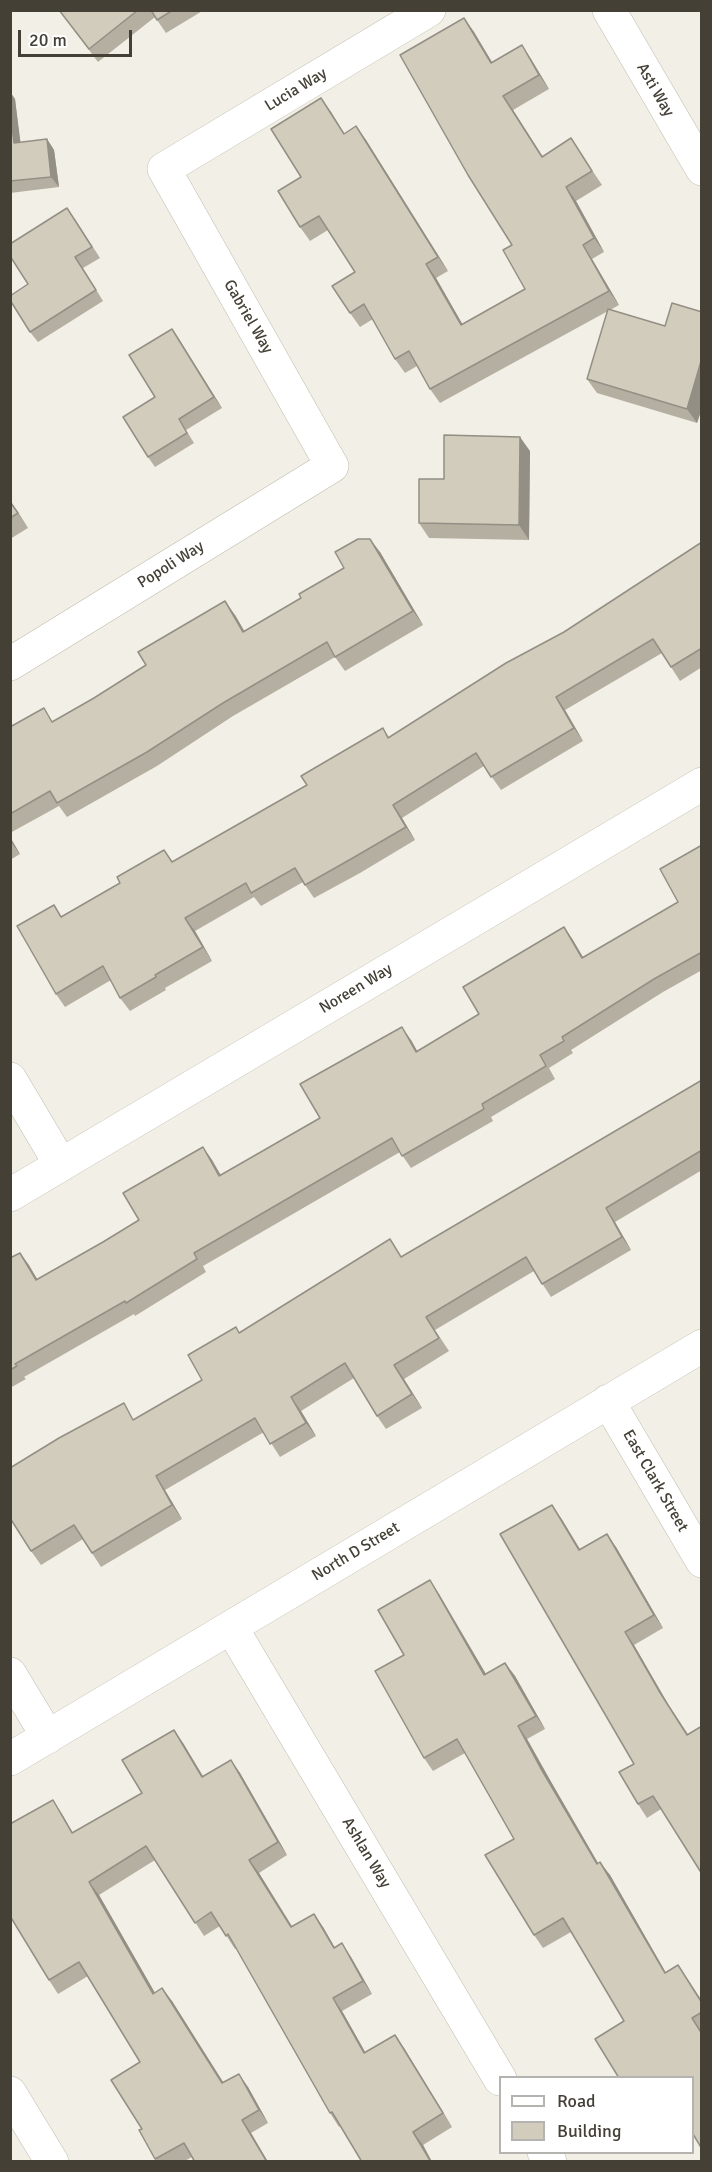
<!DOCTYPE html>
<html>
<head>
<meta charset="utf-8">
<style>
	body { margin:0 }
	#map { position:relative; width:712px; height:2172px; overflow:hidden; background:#f2efe6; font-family:Signika,sans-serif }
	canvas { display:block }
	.frame { position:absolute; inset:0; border:12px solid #444036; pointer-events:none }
	.legend { position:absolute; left:499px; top:2076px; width:195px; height:78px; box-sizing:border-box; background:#fff; border:2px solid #b4b3af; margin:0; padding:8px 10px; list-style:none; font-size:18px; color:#444036 }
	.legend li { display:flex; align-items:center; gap:12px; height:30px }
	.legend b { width:30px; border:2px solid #b4b3af }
	.scale { position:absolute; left:18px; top:30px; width:114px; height:27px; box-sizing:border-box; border:3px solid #444036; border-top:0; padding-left:8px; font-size:18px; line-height:21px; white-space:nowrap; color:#444036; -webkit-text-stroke:4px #fff; paint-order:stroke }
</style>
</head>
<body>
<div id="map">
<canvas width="712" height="2172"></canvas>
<div class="frame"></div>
<ul class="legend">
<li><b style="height:8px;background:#fff"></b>Road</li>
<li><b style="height:16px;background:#d2ccbc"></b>Building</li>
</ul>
<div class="scale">20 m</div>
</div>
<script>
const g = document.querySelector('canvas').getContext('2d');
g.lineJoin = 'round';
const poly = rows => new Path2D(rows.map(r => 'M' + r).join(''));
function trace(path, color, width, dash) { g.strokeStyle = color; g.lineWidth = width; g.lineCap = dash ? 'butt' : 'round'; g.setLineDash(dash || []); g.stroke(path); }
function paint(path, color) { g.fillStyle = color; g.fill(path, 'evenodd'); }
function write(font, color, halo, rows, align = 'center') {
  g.font = font + ' Signika,sans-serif'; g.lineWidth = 5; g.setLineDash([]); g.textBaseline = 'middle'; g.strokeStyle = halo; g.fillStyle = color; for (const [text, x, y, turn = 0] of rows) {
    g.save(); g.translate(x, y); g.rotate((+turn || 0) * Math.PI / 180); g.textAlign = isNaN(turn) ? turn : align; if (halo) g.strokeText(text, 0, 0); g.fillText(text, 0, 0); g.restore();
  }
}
const minor = poly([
	[609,10,702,169],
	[10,664,332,466,164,169,429,10],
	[10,1079,61,1165],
	[10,1195,702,784],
	[608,1401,702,1561],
	[231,1627,500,2079],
	[10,1674,48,1737],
	[10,1759,702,1346],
	[10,2093,52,2162],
	[544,2152,550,2162]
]);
const wall = poly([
	[59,10,204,10,166,33,155,17,98,62],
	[464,18,474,32,492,63,522,45,531,59,549,89,513,110,542,156,580,152,602,185,576,201,604,252,592,259,619,305,610,310,665,326,702,312,702,408,697,423,597,393,587,379,608,311,440,403,430,389,417,366,405,373,395,359,373,319,360,327,350,313,355,272,328,230,310,241,300,227,301,177,331,112,344,134,366,140,448,271,436,278,462,324,525,289,512,245],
	[10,92,15,99,20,143,47,139,54,150,59,187,10,193],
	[75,219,100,258,83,268,103,301,38,342,30,332,28,284],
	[172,329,222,408,186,430,194,443,155,467,148,457,155,397],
	[530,451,529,540,429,538,419,523,444,479],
	[10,500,28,528,10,539],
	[702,542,702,667,680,681,662,653,565,710,583,741,501,790,484,766,402,818,415,840,360,873,314,898,303,882,261,906,254,897,195,931,212,961,165,988,166,990,130,1011,120,998,111,980,65,1007,56,994,62,916,120,883,164,850,173,862,307,785,383,728,389,737,564,632],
	[380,552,423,625,345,671,335,657,233,716,157,766,67,817,59,806,10,833,10,727,54,721,235,615,244,631],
	[10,837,20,854,10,860],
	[702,845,702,970,663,992,571,1050,573,1053,549,1068,555,1079,491,1117,493,1121,411,1168,400,1152,203,1266,206,1272,135,1316,134,1314,24,1377,26,1379,10,1388,10,1258,20,1253,38,1280,103,1242,139,1220,203,1147,212,1160,221,1175,320,1118,411,1040,417,1051,479,1014,564,927,583,957,678,902],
	[702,1080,702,1170,615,1222,631,1250,551,1297,534,1271,435,1330,449,1351,404,1379,422,1408,386,1429,377,1416,354,1378,301,1411,316,1436,280,1457,264,1432,165,1490,182,1519,101,1567,83,1539,41,1565,31,1551,202,1380,240,1332,402,1257],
	[561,1518,580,1549,616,1547,663,1628,634,1645,668,1704,688,1734,661,1809,647,1818,638,1804,634,1764],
	[430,1580,439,1594,486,1674,505,1663,515,1676,545,1729,527,1739,550,1780,598,1863,610,1875,666,1973,678,1965,702,2001,702,2149,571,1932,543,1948,534,1935,514,1839,465,1753,433,1771,424,1758,404,1655],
	[183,1743,203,1776,231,1760,240,1773,287,1855,259,1873,292,1926,323,1927,335,1948,351,1957,372,1994,342,2011,365,2052,404,2048,452,2127,423,2145,432,2162,362,2162,340,2126,339,2127,330,2113,236,1948,235,1949,220,1926,204,1936,155,1860,99,1895,155,1993,172,2001,223,2083,248,2087,268,2123,251,2133,268,2162,195,2162,192,2157,183,2162,157,2162,139,2130,142,2129,140,2062,88,1976,58,1994,49,1980,62,1814,73,1833,142,1793]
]);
const shadedWall = poly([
	[464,18,474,32,501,77,491,63],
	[522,45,531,59,549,89,539,75],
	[10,92,15,99,22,154,14,143,10,111],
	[503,96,513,110,552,171,542,157],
	[321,98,331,112,353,148,344,134],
	[356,126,366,140,448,271,438,257],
	[47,139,54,150,59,187,51,177],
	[566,187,576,201,604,252,594,238],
	[583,245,592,259,619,305,609,291],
	[426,264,436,278,471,339,461,325],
	[172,329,179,339,222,408,214,397],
	[702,358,702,408,697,423,687,409],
	[520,437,530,451,529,540,519,525],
	[10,500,28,528,10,502],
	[370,539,380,552,423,625,413,611],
	[225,601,235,615,253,646,243,632],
	[556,697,565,710,583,741,574,728],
	[393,805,402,818,415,840,406,827],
	[10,837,20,854,10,841],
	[185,918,195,931,212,961,203,947],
	[564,927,573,940,591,971,582,958],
	[402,1027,411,1040,425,1065,416,1052],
	[203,1147,212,1160,228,1189,219,1176],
	[606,1208,615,1222,631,1250,622,1237],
	[20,1253,29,1265,45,1293,36,1280],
	[394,1365,404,1379,422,1408,412,1394],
	[291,1397,301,1411,316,1436,306,1423],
	[156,1476,165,1490,182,1519,172,1505],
	[552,1505,561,1518,588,1563,579,1550],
	[607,1534,616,1547,663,1628,654,1615],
	[430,1580,439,1594,494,1688,484,1675],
	[625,1632,634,1645,668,1704,697,1748,659,1691],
	[505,1663,515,1676,545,1729,536,1716],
	[518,1726,527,1739,550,1780,606,1877,597,1864,540,1767],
	[174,1730,183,1743,211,1790,202,1777],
	[231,1760,240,1773,287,1855,278,1842],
	[53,1800,62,1814,81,1847,72,1833],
	[249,1860,259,1873,300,1940,291,1927],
	[600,1862,610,1875,674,1987,665,1973],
	[89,1882,99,1895,163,2007,153,1994],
	[314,1914,323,1927,343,1962,334,1948],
	[342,1943,351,1957,372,1994,363,1981],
	[678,1965,702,2001,702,2003],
	[162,1988,172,2001,232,2096,222,2083],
	[333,1998,342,2011,373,2066,364,2053],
	[395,2035,404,2048,452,2127,443,2113],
	[239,2074,248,2087,268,2123,259,2110],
	[242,2120,251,2133,268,2162,267,2162],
	[413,2132,423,2145,432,2162,431,2162]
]);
const building = poly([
	[59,10,138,10,89,49,59,10],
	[151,10,173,10,157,20,151,10],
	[464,18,491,63,522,45,539,75,503,96,542,157,571,138,592,171,566,187,594,238,583,245,609,291,430,389,409,351,395,359,364,304,350,313,332,286,355,272,319,216,300,227,278,191,301,177,271,129,321,98,344,134,356,126,438,257,426,264,461,325,525,289,503,250,512,245,468,175,400,55,464,18],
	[10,111,14,143,47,139,51,177,10,181,10,111],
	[67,208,92,247,75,257,96,290,30,332,10,300,10,296,28,284,10,256,10,244,67,208],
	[672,303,702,312,702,358,687,409,587,379,608,309,665,326,672,303],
	[172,329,214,397,179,419,187,433,148,457,123,417,155,397,129,355,172,329],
	[444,435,520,437,519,525,419,523,419,479,444,479,444,435],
	[10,502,18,513,10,518,10,502],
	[358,539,370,539,413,611,335,657,327,642,223,703,147,752,57,803,50,791,10,814,10,727,44,708,52,722,94,698,146,665,138,652,225,601,243,632,301,598,299,594,344,568,335,552,358,539],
	[702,542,702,648,671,667,653,639,556,697,574,728,491,777,476,753,393,805,406,827,351,859,305,885,295,868,251,893,246,883,185,918,203,947,155,975,156,977,120,998,103,966,56,994,17,926,54,905,61,917,120,883,117,877,164,850,172,862,307,785,301,776,383,728,388,738,506,663,564,632,702,542],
	[702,845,702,952,654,979,562,1037,564,1041,540,1055,546,1066,482,1104,484,1109,402,1156,392,1138,194,1253,197,1259,126,1303,125,1301,15,1364,17,1366,10,1370,10,1258,20,1253,36,1280,103,1242,139,1220,123,1193,203,1147,219,1176,320,1118,300,1084,402,1027,416,1052,479,1014,463,987,564,927,582,958,678,902,660,869,702,845],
	[702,1080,702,1150,606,1208,622,1237,542,1284,526,1257,426,1317,439,1338,394,1365,412,1394,377,1416,345,1363,291,1397,306,1423,270,1444,255,1418,156,1476,172,1505,92,1553,74,1525,31,1551,10,1518,10,1468,59,1438,124,1403,133,1420,202,1380,188,1355,236,1327,239,1333,390,1239,401,1257,702,1080],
	[552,1505,579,1550,607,1534,654,1615,625,1632,659,1691,687,1735,702,1726,702,1874,653,1796,638,1804,619,1772,634,1764,500,1534,552,1505],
	[430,1580,484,1675,505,1663,536,1716,518,1726,540,1767,597,1864,600,1862,665,1973,678,1965,702,2003,702,2012,692,2018,702,2034,702,2149,693,2134,693,2078,619,2078,595,2039,624,2021,563,1918,534,1935,485,1855,514,1839,457,1739,424,1758,375,1671,404,1655,378,1610,430,1580],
	[174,1730,202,1777,231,1760,278,1842,249,1860,291,1927,314,1914,334,1948,342,1943,363,1981,333,1998,364,2053,395,2035,443,2113,413,2132,431,2162,362,2162,332,2112,330,2113,228,1934,226,1936,211,1912,195,1923,146,1846,89,1882,153,1994,162,1988,222,2083,239,2074,259,2110,242,2120,267,2162,195,2162,184,2143,155,2159,139,2130,142,2129,111,2080,140,2062,79,1962,49,1980,10,1916,10,1824,53,1800,72,1833,142,1793,122,1760,174,1730]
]);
const streetNames = [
	["Lucia Way",296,90,-31],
	["Asti Way",655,90,60],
	["Gabriel Way",248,317,60],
	["Popoli Way",171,565,-32],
	["Noreen Way",356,989,-31],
	["East Clark Street",655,1481,60],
	["North D Street",356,1552,-31],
	["Ashlan Way",366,1853,59]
];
trace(minor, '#bfbbac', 34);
trace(minor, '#fff', 33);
paint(wall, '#b5afa2');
paint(shadedWall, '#938f84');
paint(building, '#d2ccbc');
trace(building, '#938f84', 1.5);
write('16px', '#444036', '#fff', streetNames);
</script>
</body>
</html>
